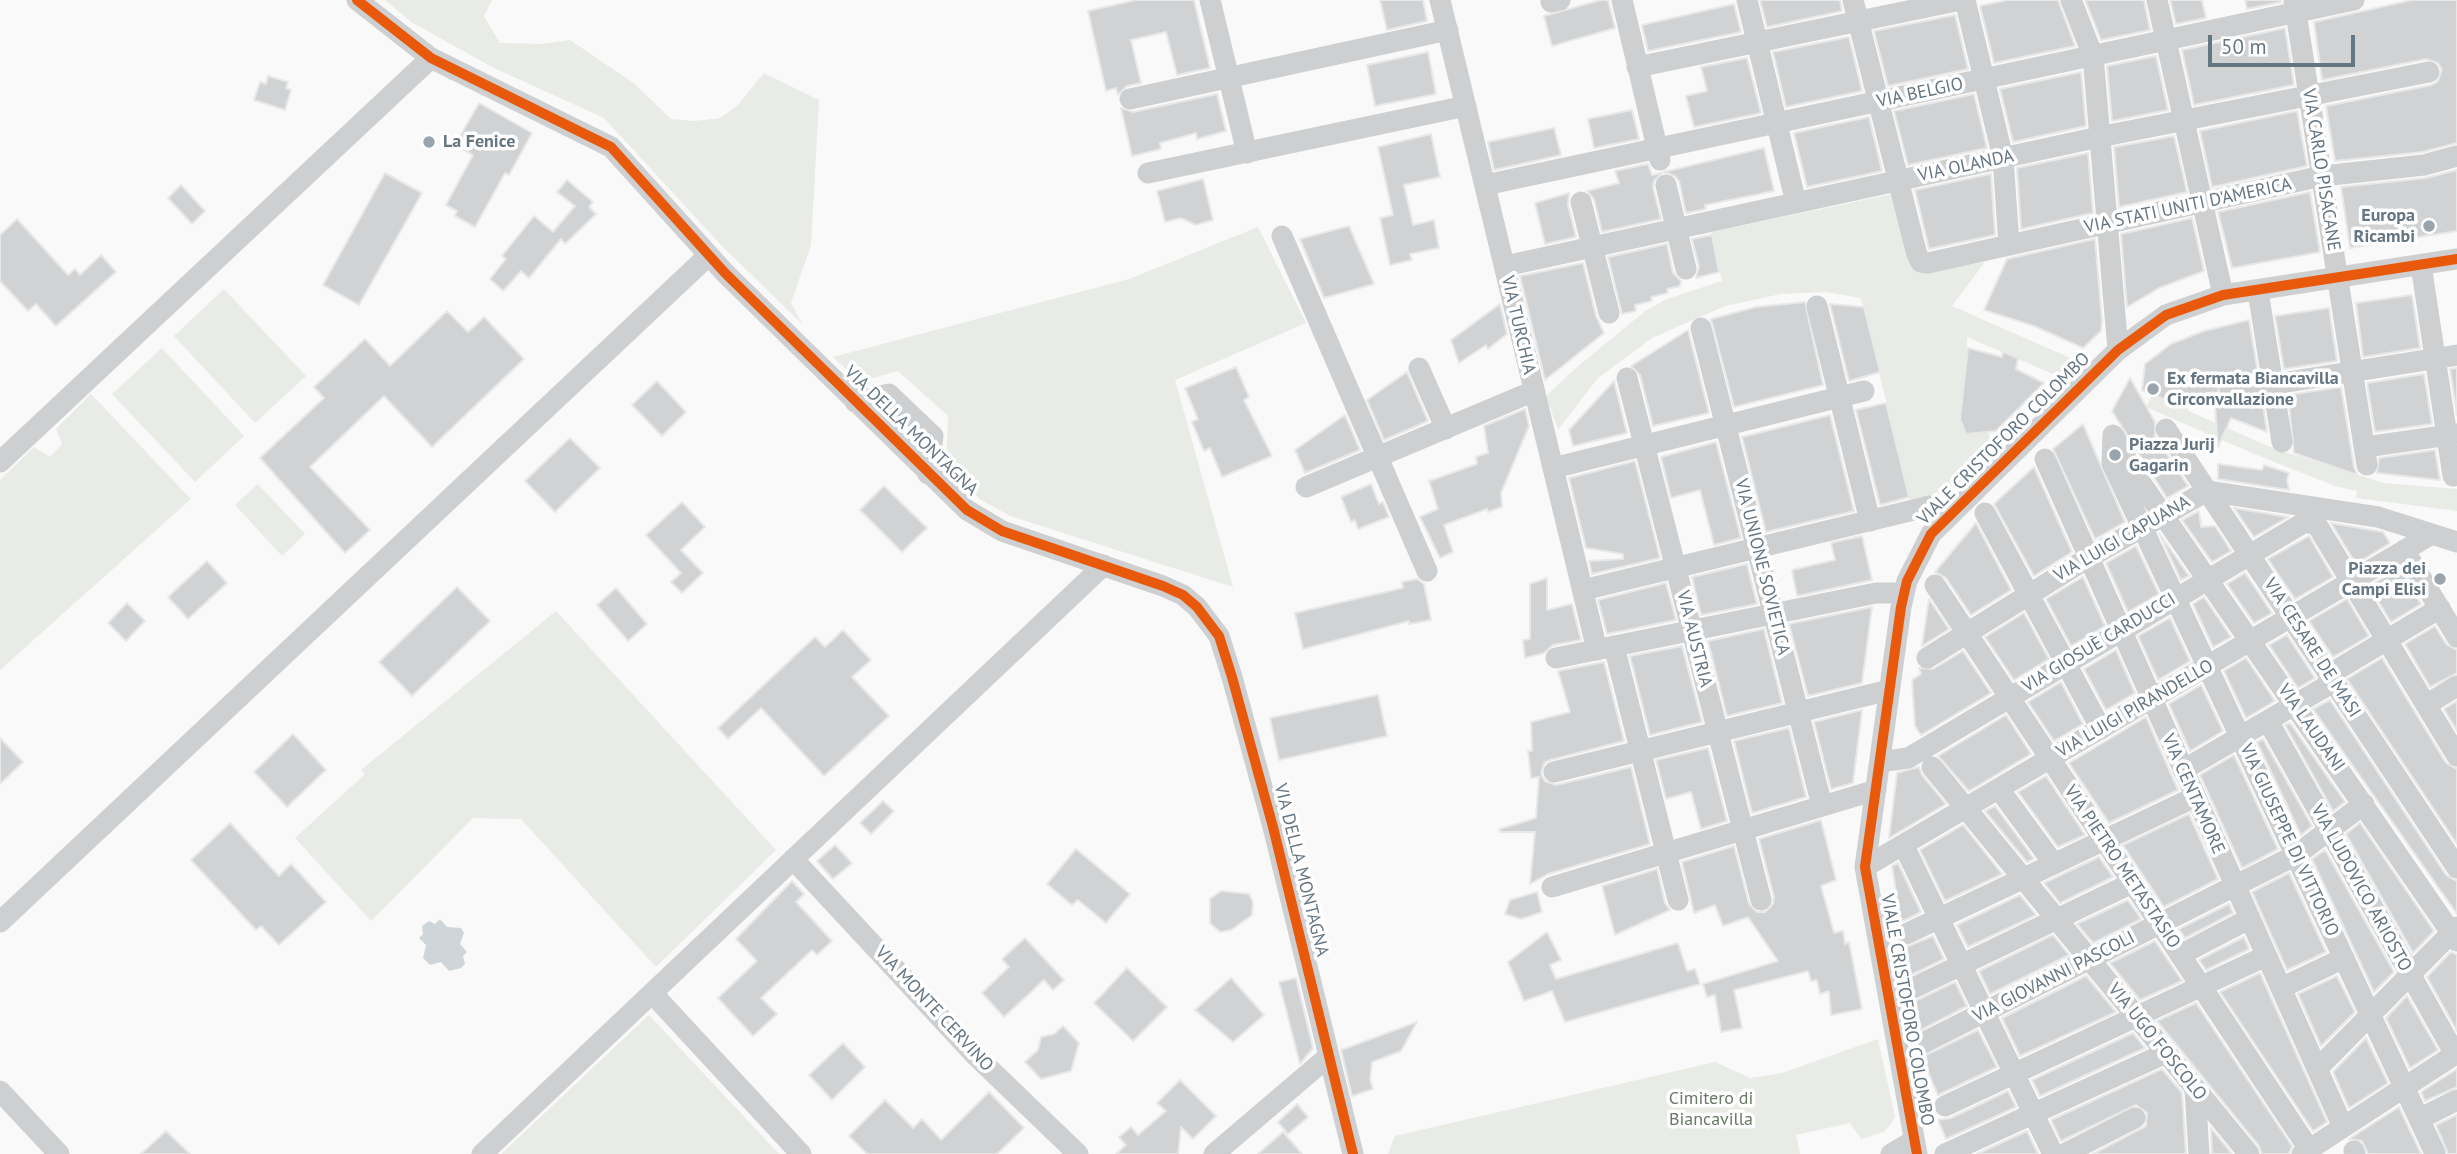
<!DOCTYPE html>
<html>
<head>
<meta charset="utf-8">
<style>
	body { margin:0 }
	#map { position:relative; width:2457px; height:1154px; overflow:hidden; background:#f9f9f9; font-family:"PT Sans",sans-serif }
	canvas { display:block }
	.scale { position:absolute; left:2208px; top:35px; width:147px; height:32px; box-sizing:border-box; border:4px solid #657683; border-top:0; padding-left:9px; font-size:21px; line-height:24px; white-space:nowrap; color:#657683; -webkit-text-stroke:5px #fff; paint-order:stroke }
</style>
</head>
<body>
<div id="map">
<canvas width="2457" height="1154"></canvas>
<div class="scale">50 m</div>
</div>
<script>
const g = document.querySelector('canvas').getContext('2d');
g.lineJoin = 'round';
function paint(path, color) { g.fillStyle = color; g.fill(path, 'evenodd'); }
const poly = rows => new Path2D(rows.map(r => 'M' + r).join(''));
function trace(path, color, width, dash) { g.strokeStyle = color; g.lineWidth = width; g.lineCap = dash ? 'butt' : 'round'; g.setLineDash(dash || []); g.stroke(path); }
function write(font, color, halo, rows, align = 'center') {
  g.font = font + ' "PT Sans",sans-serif'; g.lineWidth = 7; g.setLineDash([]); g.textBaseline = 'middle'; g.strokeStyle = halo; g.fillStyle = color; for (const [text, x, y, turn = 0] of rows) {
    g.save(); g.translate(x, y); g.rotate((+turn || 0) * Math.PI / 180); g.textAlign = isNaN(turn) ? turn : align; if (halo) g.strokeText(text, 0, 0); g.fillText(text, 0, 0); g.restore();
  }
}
const green = poly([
	[385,0,492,0,484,16,500,43,541,44,570,40,635,84,671,119,694,121,720,118,737,106,764,73,819,100,811,245,791,303,803,325,722,246,604,118,494,68,411,22],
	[1893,194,1907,260,1915,269,1931,271,1985,262,1952,306,2084,364,2067,380,1967,337,1966,434,1988,432,1995,449,1949,492,1910,500,1861,298,1826,292,1781,294,1725,306,1652,338,1597,379,1558,430,1546,396,1576,368,1645,311,1667,299,1722,281,1711,232],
	[1258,227,1306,323,1175,380,1233,587,1010,516,981,500,946,466,948,416,898,371,860,382,833,357,1129,279],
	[224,289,306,376,255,423,174,336],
	[162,348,244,436,195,482,112,394],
	[91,394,191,499,0,670,0,480,34,447,50,457,62,444,56,429],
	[2152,395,2275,449,2384,483,2457,489,2457,511,2356,498,2357,491,2335,486,2252,453,2146,407],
	[258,484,305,534,282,556,235,505],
	[556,611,776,850,656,967,521,819,473,818,371,921,295,838,365,774,361,770],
	[649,1015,779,1154,501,1154],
	[1878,1039,1895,1117,1890,1125,1884,1132,1861,1139,1850,1123,1796,1135,1800,1154,1388,1154,1395,1136,1715,1062,1750,1078,1782,1073]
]);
const water = poly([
	[440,919,447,927,461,928,464,933,460,944,467,952,463,956,465,964,461,968,449,971,441,962,430,965,423,958,426,945,419,938,423,934,422,926,429,921,435,924]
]);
const building = poly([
	[1136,0,1194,0,1210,68,1177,75,1166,32,1131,40,1141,83,1127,86,1118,95,1116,88,1106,91,1088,11,1136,0],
	[1380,0,1423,0,1427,21,1387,30,1380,0],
	[1601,0,1608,0,1615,28,1552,46,1544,16,1601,0],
	[1760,0,1840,0,1842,11,1767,27,1760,0],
	[2007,0,2058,0,2075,46,1994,63,1980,6,2007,0],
	[2085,0,2144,0,2150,30,2101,40,2085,0],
	[2170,0,2202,0,2206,18,2176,24,2170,0],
	[2245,0,2280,0,2281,2,2247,9,2245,0],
	[2412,0,2457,0,2457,143,2422,152,2335,161,2326,106,2432,85,2438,81,2442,70,2438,63,2426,59,2322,80,2314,22,2412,0],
	[1734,4,1741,32,1648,51,1642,25,1734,4],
	[1955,15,1968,69,1888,86,1874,31,1955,15],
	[2285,28,2294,85,2194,105,2182,50,2285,28],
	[1849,37,1862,91,1786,107,1773,52,1849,37],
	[1428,52,1436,94,1375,106,1367,65,1428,52],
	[2156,56,2168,110,2112,121,2107,66,2156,56],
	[1747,58,1761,113,1694,127,1686,96,1707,91,1701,67,1747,58],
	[2081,72,2086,126,2013,142,2000,89,2081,72],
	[268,76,288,82,286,88,291,90,285,110,254,100,260,82,266,84,268,76],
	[1217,94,1226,131,1197,139,1196,133,1160,143,1161,149,1132,156,1121,108,1133,112,1217,94],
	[1974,94,1987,148,1908,165,1894,111,1974,94],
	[479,103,532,133,509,175,505,173,475,227,455,216,457,211,446,205,473,155,455,145,479,103],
	[1632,110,1639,139,1594,148,1588,119,1632,110],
	[2297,111,2307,166,2212,187,2200,131,2297,111],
	[1869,117,1882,171,1807,187,1794,133,1869,117],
	[1554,128,1561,155,1494,170,1488,142,1554,128],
	[1431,134,1440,177,1404,185,1413,225,1434,220,1439,248,1410,254,1412,260,1390,265,1380,218,1393,215,1378,147,1431,134],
	[2174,136,2187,192,2119,207,2114,147,2174,136],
	[1764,148,1774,191,1705,205,1706,209,1686,213,1679,181,1675,176,1664,172,1764,148],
	[2088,153,2093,213,2021,229,2017,168,2088,153],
	[1648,164,1652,175,1662,173,1654,181,1653,187,1661,219,1602,232,1594,199,1587,191,1619,183,1615,171,1648,164],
	[2457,170,2457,231,2350,248,2341,187,2426,178,2457,170],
	[385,173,422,193,359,305,323,285,385,173],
	[1991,174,1995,235,1929,249,1915,190,1991,174],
	[1203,179,1213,220,1196,225,1181,218,1165,222,1157,191,1203,179],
	[567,180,593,202,589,207,596,214,565,244,561,239,529,278,521,271,503,291,490,279,506,259,502,256,534,216,553,232,575,206,557,192,567,180],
	[181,185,205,211,192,224,168,198,181,185],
	[2310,192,2320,252,2232,268,2218,212,2310,192],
	[1569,193,1568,205,1576,237,1545,244,1535,203,1569,193],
	[2192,218,2204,271,2159,288,2127,307,2121,234,2192,218],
	[17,219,68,275,75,269,80,275,101,255,116,272,56,326,36,304,28,311,0,281,0,235,17,219],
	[1349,226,1374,284,1324,298,1300,239,1349,226],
	[1712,235,1719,272,1696,278,1699,267,1692,239,1712,235],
	[2095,239,2102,321,2101,331,2083,348,2034,326,1984,310,2007,259,2095,239],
	[1667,244,1673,273,1681,281,1680,286,1667,289,1668,293,1651,297,1652,301,1635,305,1636,311,1622,314,1608,257,1667,244],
	[1583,263,1596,316,1604,333,1545,380,1520,276,1583,263],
	[2412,295,2420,348,2363,357,2356,303,2412,295],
	[1805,302,1823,385,1734,407,1711,319,1756,307,1805,302],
	[1500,304,1507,334,1488,349,1486,345,1459,363,1451,340,1500,304],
	[1830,304,1864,307,1880,372,1849,381,1830,304],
	[2329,308,2337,361,2284,369,2275,316,2329,308],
	[447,311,468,332,484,317,524,359,432,447,384,396,310,467,370,530,345,553,260,458,324,398,314,387,365,339,390,366,447,311],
	[2249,320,2258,373,2222,380,2217,394,2226,403,2262,399,2267,432,2231,418,2218,447,2214,392,2185,397,2187,409,2142,390,2145,364,2171,344,2204,331,2249,320],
	[1688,330,1709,413,1653,426,1640,375,1631,366,1688,330],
	[1968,348,2002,357,2003,352,2018,358,2016,369,2044,383,1996,431,1966,434,1960,419,1968,348],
	[1236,367,1249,397,1244,400,1272,456,1222,477,1210,448,1204,451,1192,422,1198,419,1185,388,1236,367],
	[2457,368,2457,415,2450,369,2457,368],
	[1407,372,1428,421,1384,440,1367,400,1407,372],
	[2424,374,2432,424,2375,432,2367,383,2424,374],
	[2130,378,2155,422,2155,436,2188,486,2167,498,2112,411,2130,378],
	[657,381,686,412,662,436,632,405,657,381],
	[1614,381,1627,433,1573,446,1569,430,1614,381],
	[2341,387,2354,467,2357,475,2294,453,2288,395,2341,387],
	[1886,403,1909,497,1880,505,1856,410,1886,403],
	[1525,409,1529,426,1501,493,1502,507,1488,512,1487,509,1444,525,1453,552,1440,558,1420,517,1438,509,1429,481,1477,464,1476,457,1488,453,1484,426,1525,409],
	[1345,415,1360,450,1305,473,1295,450,1345,415],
	[1830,415,1854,511,1766,532,1742,437,1830,415],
	[2083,424,2125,522,2095,539,2053,449,2083,424],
	[570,438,600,468,555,512,525,481,570,438],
	[1716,442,1741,538,1714,545,1700,490,1671,498,1661,457,1716,442],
	[2435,450,2440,480,2377,473,2379,458,2435,450],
	[1635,461,1660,558,1592,574,1589,561,1623,559,1623,554,1586,548,1569,478,1635,461],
	[2218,464,2262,470,2264,465,2289,473,2287,480,2289,490,2218,479,2218,464],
	[2034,467,2072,552,2034,576,1994,504,2034,467],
	[1371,484,1379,504,1383,502,1389,517,1358,529,1355,520,1351,522,1341,497,1371,484],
	[884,486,927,528,902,552,860,510,884,486],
	[682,502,705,527,681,550,703,573,682,593,671,582,681,573,646,535,682,502],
	[2234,508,2288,517,2254,537,2234,508],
	[2199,511,2201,527,2215,526,2231,551,2212,562,2182,520,2199,511],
	[1976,523,2011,590,1971,615,1946,578,1935,572,1976,523],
	[2331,523,2383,532,2390,543,2356,564,2331,523],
	[2159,533,2189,576,2181,580,2159,533],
	[1862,536,1872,580,1797,596,1792,570,1835,560,1831,543,1862,536],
	[2309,536,2333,577,2295,599,2268,559,2309,536],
	[2136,546,2159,594,2128,612,2106,563,2136,546],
	[207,561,227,583,188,619,168,597,207,561],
	[1747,564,1757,604,1701,615,1692,577,1747,564],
	[2400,568,2421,604,2391,622,2369,586,2400,568],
	[2245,573,2272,613,2254,623,2227,584,2245,573],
	[2083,577,2105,626,2071,646,2046,599,2083,577],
	[1547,578,1547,610,1572,604,1581,640,1553,645,1544,653,1525,658,1523,640,1530,639,1530,584,1547,578],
	[1417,579,1424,584,1431,620,1409,624,1409,621,1303,649,1295,613,1403,588,1402,582,1417,579],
	[1666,583,1676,620,1607,634,1598,600,1666,583],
	[457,587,490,621,412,696,379,662,457,587],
	[616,588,647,624,628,641,597,605,616,588],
	[2204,597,2231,637,2213,647,2193,604,2204,597],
	[1929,599,1949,629,1922,646,1929,599],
	[2347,599,2369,636,2333,657,2309,621,2347,599],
	[127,603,145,621,126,641,108,623,127,603],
	[1872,607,1862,683,1808,696,1789,624,1872,607],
	[2024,613,2049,659,2014,680,1985,637,2024,613],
	[2170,618,2190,661,2158,680,2138,636,2170,618],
	[2435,626,2446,644,2457,650,2457,673,2430,687,2405,644,2435,626],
	[1764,629,1782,703,1727,716,1708,641,1764,629],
	[843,630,871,660,852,677,889,716,824,776,761,708,728,739,718,728,815,637,825,647,843,630],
	[2287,635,2315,678,2298,688,2269,645,2287,635],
	[1682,646,1702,722,1650,735,1630,656,1682,646],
	[2116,650,2135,693,2106,710,2084,669,2116,650],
	[1963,651,1991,693,1921,735,1915,726,1912,680,1921,674,1919,668,1933,669,1963,651],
	[2246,658,2275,701,2246,718,2224,671,2246,658],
	[2382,658,2446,763,2457,769,2457,844,2347,679,2382,658],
	[1604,662,1624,741,1550,760,1544,763,1541,774,1545,781,1556,785,1631,767,1650,844,1548,874,1530,884,1535,832,1500,832,1500,829,1536,818,1539,777,1531,778,1528,751,1532,751,1531,722,1570,712,1558,671,1604,662],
	[2061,682,2083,724,2054,741,2028,702,2061,682],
	[2201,685,2223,731,2190,751,2169,704,2201,685],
	[1378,695,1387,736,1279,760,1270,718,1378,695],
	[2330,700,2446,875,2457,881,2457,914,2313,709,2330,700],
	[2457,701,2457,731,2444,709,2457,701],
	[1862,710,1853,783,1831,789,1814,722,1862,710],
	[2006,715,2031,754,1969,791,1938,756,2006,715],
	[2146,717,2178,790,2109,823,2069,763,2146,717],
	[2290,723,2345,802,2333,811,2285,725,2290,723],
	[1789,728,1806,797,1752,813,1734,741,1789,728],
	[293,734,326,770,287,807,254,772,293,734],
	[0,738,23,762,0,784,0,738],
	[2263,739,2312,826,2301,835,2257,742,2263,739],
	[1708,748,1727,821,1701,829,1691,792,1666,799,1656,760,1708,748],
	[2234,755,2278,849,2242,868,2200,775,2234,755],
	[1919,767,1922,775,1946,804,1889,838,1897,773,1919,767],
	[2046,776,2085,835,2058,847,2018,792,2046,776],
	[883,801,894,811,871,834,860,823,883,801],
	[1995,806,2034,859,2027,862,1985,811,1995,806],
	[2189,814,2218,879,2164,907,2123,845,2189,814],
	[1821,820,1836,880,1821,886,1834,933,1843,931,1845,944,1849,942,1862,1009,1831,1015,1829,991,1820,994,1817,980,1811,981,1808,971,1734,990,1742,1028,1721,1032,1715,995,1707,997,1703,984,1778,961,1748,917,1723,926,1715,905,1694,913,1682,862,1734,846,1749,904,1757,912,1765,912,1773,904,1774,897,1759,839,1821,820],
	[230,823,279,876,291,864,326,902,279,945,261,926,256,930,191,860,230,823],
	[2360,823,2434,931,2413,953,2346,834,2360,823],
	[1963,825,2002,874,1945,901,1920,850,1963,825],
	[835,845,852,863,833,879,817,861,835,845],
	[1076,849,1130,894,1106,923,1078,900,1072,905,1047,884,1076,849],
	[2325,850,2394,972,2374,992,2312,859,2325,850],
	[2099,857,2113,877,2060,903,2044,883,2099,857],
	[1898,863,1921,912,1901,922,1892,866,1898,863],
	[1657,869,1665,903,1670,910,1615,935,1602,886,1657,869],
	[2289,873,2326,952,2287,970,2252,892,2289,873],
	[792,881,804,894,796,902,832,941,817,955,812,950,761,998,777,1014,753,1036,718,998,757,961,736,939,792,881],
	[1221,891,1249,894,1253,902,1252,915,1231,930,1220,932,1210,923,1210,899,1221,891],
	[1537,892,1542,912,1521,919,1505,914,1510,900,1537,892],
	[2020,895,2036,915,1968,947,1957,925,2020,895],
	[2128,900,2141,919,2093,943,2077,924,2128,900],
	[2229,904,2233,913,2185,938,2179,929,2229,904],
	[1547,932,1561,960,1550,965,1556,979,1678,943,1687,971,1695,969,1700,984,1565,1022,1552,991,1524,1001,1508,962,1547,932],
	[2053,935,2069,955,1990,994,1979,971,2053,935],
	[1933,936,1944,959,1911,975,1906,947,1933,936],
	[2244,937,2249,949,2206,970,2199,960,2244,937],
	[1025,938,1064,980,1053,990,1044,980,1004,1017,982,993,1009,967,1002,959,1025,938],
	[2155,941,2182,981,2140,1000,2110,963,2155,941],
	[2451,952,2457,955,2457,1031,2427,977,2451,952],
	[1127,968,1167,1007,1133,1041,1094,1003,1127,968],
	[2260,973,2327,1122,2313,1131,2220,992,2260,973],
	[2086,976,2116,1012,2020,1056,2002,1018,2086,976],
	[2337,976,2355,1012,2321,1046,2298,994,2337,976],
	[1231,978,1264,1015,1233,1042,1195,1010,1231,978],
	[1296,978,1313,1048,1300,1064,1279,982,1296,978],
	[1955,982,1967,1006,1921,1030,1915,1001,1955,982],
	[2407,996,2438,1050,2410,1068,2386,1018,2407,996],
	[2196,1003,2292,1146,2289,1154,2262,1154,2259,1146,2157,1021,2196,1003],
	[1417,1022,1401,1051,1372,1062,1370,1080,1373,1089,1352,1096,1341,1050,1417,1022],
	[1063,1026,1079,1043,1071,1071,1041,1079,1025,1062,1038,1050,1041,1037,1054,1034,1063,1026],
	[1978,1030,1997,1067,1938,1095,1928,1072,1926,1055,1978,1030],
	[2133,1033,2145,1048,2040,1096,2032,1080,2133,1033],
	[2366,1038,2388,1083,2349,1108,2333,1072,2366,1038],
	[843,1043,865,1067,832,1100,809,1075,843,1043],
	[2162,1069,2182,1093,2186,1154,2093,1154,2146,1126,2147,1113,2136,1105,2061,1141,2051,1120,2162,1069],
	[2457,1069,2457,1087,2425,1101,2421,1092,2457,1069],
	[1180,1080,1216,1116,1193,1139,1181,1127,1178,1154,1116,1154,1126,1145,1119,1137,1131,1127,1138,1135,1166,1111,1157,1103,1180,1080],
	[2008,1091,2016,1107,1946,1139,1938,1120,1951,1118,2008,1091],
	[989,1092,1024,1128,997,1154,867,1154,849,1136,885,1100,913,1128,922,1119,941,1140,989,1092],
	[1297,1104,1308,1117,1288,1134,1278,1122,1297,1104],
	[2399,1107,2421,1154,2368,1154,2362,1141,2349,1139,2399,1107],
	[2457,1115,2457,1154,2448,1154,2436,1125,2457,1115],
	[2211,1128,2232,1154,2212,1154,2211,1128],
	[166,1131,190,1154,141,1154,166,1131],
	[2027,1131,2038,1154,1977,1154,2027,1131],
	[1283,1132,1302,1154,1258,1154,1283,1132]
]);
const minor = poly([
	[357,0,431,58,611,147,725,273,967,510,1002,531,1163,586,1183,595,1197,607,1219,636,1232,677,1273,827,1353,1154],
	[1210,0,1247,153],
	[1440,0,1597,650],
	[1622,0,1660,160],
	[1747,0,1796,203],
	[1853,0,1917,255,1921,262,1928,263,2322,176,2424,165,2457,156],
	[1965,0,2003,158,2009,245],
	[2071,0,2093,56,2118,350],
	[2157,0,2223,295],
	[2294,0,2367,465],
	[1551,2,1560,0],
	[1637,67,1961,0],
	[1130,99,1448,30],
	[1148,173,1466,106],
	[1485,185,2354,0],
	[1666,185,1686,269],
	[1581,202,1609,313],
	[1282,236,1427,571],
	[2421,265,2453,476],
	[1505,266,2099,137,2429,72],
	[2258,291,2282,442],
	[1817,306,1870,521],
	[1701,328,1822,806],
	[1419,368,1446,429],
	[1627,378,1761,900],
	[2230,391,2457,355],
	[855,402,889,394,933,436,928,474],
	[2166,429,2457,868],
	[2113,435,2112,463,2435,1153],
	[2114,436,2134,473,2457,941],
	[2365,447,2457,434],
	[2045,459,2343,1127],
	[0,462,431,58],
	[1553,468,1864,391],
	[1306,487,1534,391],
	[1985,513,2101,729],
	[2404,550,2457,637],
	[1935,585,2309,1149],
	[1583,590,1930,506,1951,512],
	[1614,646,1678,900],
	[1556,658,1876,593,1904,593],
	[1927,658,2088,558,2207,491,2378,517,2457,542],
	[2426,705,2457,686],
	[2268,721,2455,1054],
	[1880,762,1908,758,1920,751,2305,522,2317,525,2457,756],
	[1932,767,2249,1154],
	[2183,770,2325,687,2335,671,2440,608],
	[1554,772,1889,690],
	[1999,789,2054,864],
	[1904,846,2053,1154],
	[793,859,976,1056,1078,1154],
	[1865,867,2432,534],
	[1552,887,1876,790],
	[0,922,709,255],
	[1906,934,2195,797],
	[2180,955,2249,919],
	[2281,988,2344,958],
	[1911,989,2132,883],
	[652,993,801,1154],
	[1923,1043,2296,855,2364,804],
	[2317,1069,2457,927],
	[2195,1089,2199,1154],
	[0,1091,59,1154],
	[1945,1106,2266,956],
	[2419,1119,2457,1100],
	[2354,1151,2355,1154],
	[482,1154,1104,565],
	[1214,1154,1329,1056],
	[1891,1154,1913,1141],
	[1917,1154,1865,867,1901,607,1907,581,1931,534,2118,350,2166,315,2223,295,2457,259],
	[1945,1154,2166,1053],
	[2064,1154,2135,1118],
	[2302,1154,2457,1053]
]);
const cycleway = poly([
	[357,0,431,58,611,147,725,273,967,510,1002,531,1163,586,1183,595,1197,607,1219,636,1232,677,1273,827,1353,1154],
	[1917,1154,1865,867,1901,607,1907,581,1931,534,2118,350,2166,315,2223,295,2457,259]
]);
const markers = [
	[429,142,7,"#99a4ac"],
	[2429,226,7,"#99a4ac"],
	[2153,389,7,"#99a4ac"],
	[2115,455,7,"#99a4ac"],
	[2440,579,7,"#99a4ac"]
];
const streetNames = [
	["VIA BELGIO",1920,93,-12],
	["VIA OLANDA",1966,166,-12],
	["VIA CARLO PISACANE",2321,170,81],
	["VIA STATI UNITI D'AMERICA",2188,206,-12],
	["VIA TURCHIA",1518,325,77],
	["VIA DELLA MONTAGNA",911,431,44],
	["VIALE CRISTOFORO COLOMBO",2004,439,-45],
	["VIA LUIGI CAPUANA",2122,539,-30],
	["VIA UNIONE SOVIETICA",1762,567,76],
	["VIA AUSTRIA",1694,639,76],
	["VIA GIOSUÈ CARDUCCI",2099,643,-31],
	["VIA CESARE DE MASI",2312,648,57],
	["VIA LUIGI PIRANDELLO",2135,709,-30],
	["VIA LAUDANI",2311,728,55],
	["VIA CENTAMORE",2193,794,66],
	["VIA GIUSEPPE DI VITTORIO",2289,840,65],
	["VIA PIETRO METASTASIO",2122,867,56],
	["VIA DELLA MONTAGNA",1301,870,76],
	["VIA LUDOVICO ARIOSTO",2361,888,61],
	["VIA GIOVANNI PASCOLI",2054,977,-27],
	["VIA MONTE CERVINO",934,1009,47],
	["VIALE CRISTOFORO COLOMBO",1907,1010,80],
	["VIA UGO FOSCOLO",2157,1042,51]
];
const poiNames = [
	["La Fenice",443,142],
	["Europa",2415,216,"right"],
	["Ricambi",2415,237,"right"],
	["Ex fermata Biancavilla",2167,379],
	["Circonvallazione",2167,400],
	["Piazza Jurij",2129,445],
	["Gagarin",2129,466],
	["Piazza dei",2426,569,"right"],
	["Campi Elisi",2426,590,"right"]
];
const parkNames = [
	["Cimitero di",1711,1099],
	["Biancavilla",1711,1120]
];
paint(green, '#e8ebe6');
paint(water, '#ced6d9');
paint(building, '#d0d2d3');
trace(building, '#e8e8e8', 2);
trace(minor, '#cecfd0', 21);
trace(cycleway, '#e8590c', 10);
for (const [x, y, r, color] of markers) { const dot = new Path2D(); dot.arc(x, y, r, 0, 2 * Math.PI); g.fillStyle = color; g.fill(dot); trace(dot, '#fff', 2.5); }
write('18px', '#657683', '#fff', streetNames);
write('bold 18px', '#657683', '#fff', poiNames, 'left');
write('18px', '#687a64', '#fff', parkNames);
</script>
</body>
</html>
